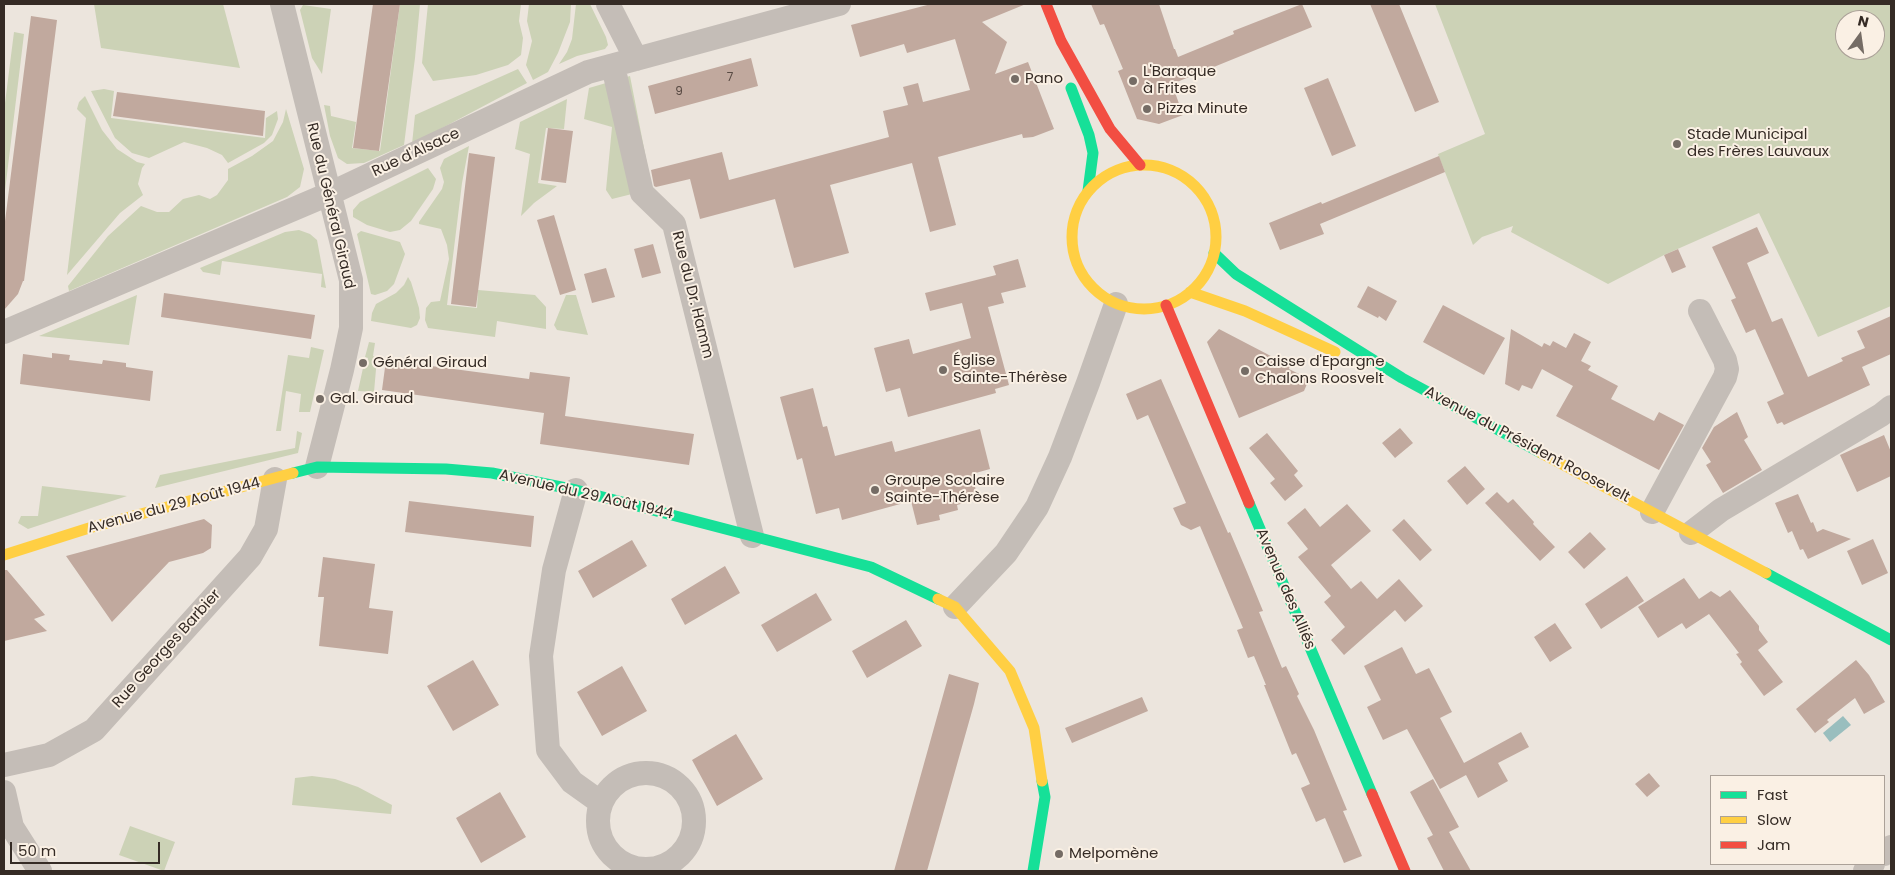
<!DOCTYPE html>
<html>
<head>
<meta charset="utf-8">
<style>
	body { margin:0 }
	#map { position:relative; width:1895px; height:875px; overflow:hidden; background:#ece5dd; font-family:Poppins,sans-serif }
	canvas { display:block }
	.frame { position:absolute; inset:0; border:5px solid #352b25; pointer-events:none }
	.legend { position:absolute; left:1710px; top:775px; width:175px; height:90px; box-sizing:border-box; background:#faf0e4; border:1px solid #aba198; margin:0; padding:6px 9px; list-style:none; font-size:15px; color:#352b25 }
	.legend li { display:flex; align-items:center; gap:10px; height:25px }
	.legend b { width:25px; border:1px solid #aba198 }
	.north { position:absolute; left:1835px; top:10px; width:50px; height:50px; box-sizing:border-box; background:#faf0e4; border:1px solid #aba198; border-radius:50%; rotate:14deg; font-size:14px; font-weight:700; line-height:20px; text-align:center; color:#352b25 }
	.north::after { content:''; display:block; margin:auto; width:18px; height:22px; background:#756c65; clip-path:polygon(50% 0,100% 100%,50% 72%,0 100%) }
	.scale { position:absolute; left:10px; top:842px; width:150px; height:22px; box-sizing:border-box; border:2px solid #352b25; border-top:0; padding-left:6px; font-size:15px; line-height:18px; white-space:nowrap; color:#352b25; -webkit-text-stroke:4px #faf0e4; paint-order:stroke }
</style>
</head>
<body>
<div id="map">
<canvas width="1895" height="875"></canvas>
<div class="frame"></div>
<ul class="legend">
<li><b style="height:6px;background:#16e098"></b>Fast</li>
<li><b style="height:6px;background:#ffcf43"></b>Slow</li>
<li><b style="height:6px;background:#f24e42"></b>Jam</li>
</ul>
<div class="north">N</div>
<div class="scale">50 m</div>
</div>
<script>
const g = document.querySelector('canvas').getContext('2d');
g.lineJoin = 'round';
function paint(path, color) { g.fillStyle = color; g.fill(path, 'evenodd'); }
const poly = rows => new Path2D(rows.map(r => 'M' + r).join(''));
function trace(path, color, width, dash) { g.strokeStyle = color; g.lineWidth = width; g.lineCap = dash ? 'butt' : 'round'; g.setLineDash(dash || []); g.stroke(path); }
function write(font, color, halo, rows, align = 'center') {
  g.font = font + ' Poppins,sans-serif'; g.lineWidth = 4; g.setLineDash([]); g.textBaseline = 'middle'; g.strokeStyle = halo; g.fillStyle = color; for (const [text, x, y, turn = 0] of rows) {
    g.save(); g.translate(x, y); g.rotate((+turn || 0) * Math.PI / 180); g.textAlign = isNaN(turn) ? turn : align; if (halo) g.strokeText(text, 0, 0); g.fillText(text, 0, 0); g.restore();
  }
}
const green = poly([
	[94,4,223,4,240,68,101,48],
	[400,4,420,4,415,58,404,145,364,163,347,164,338,158,330,136,324,105,330,106,331,116,356,122,352,148,380,151],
	[428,4,521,4,519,21,523,38,521,55,508,65,476,75,433,81,422,63],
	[529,4,571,4,570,22,558,53,548,72,533,80,526,65,532,41,527,21],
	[576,4,590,4,606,37,608,45,605,49,577,56,559,64,567,52,572,39],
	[1435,4,1891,4,1891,306,1818,337,1759,213,1664,255,1608,284,1511,232,1513,226,1482,237,1473,245,1438,154,1485,134],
	[1845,20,1875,20,1875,50,1845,50],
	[303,5,331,9,322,74,312,58,300,10],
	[14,32,24,34,4,199,4,111],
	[518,69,527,83,412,144,415,115],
	[630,76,652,189,612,199,606,190,612,127,584,119,589,88],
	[104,89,114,91,111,118,265,138,266,118,277,111,278,119,272,135,264,143,228,163,222,155,207,148,184,142,149,158,132,153,115,138,91,91],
	[85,96,102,130,117,149,137,162,145,164,142,168,138,184,143,195,120,213,67,275,86,118,77,109,79,102],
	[567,99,564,129,546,128,538,183,557,186,534,203,521,216,530,154,515,149,520,122],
	[286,109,304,169,300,187,287,197,69,291,68,286,108,236,141,206,157,212,169,212,183,199,199,195,210,199,217,195,228,180,228,169,252,156,273,141,283,122],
	[469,146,462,183,447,305,477,308,478,290,535,295,546,307,546,329,497,321,495,337,428,328,425,320,426,308,431,302,440,301,449,259,447,245,441,229,419,224,419,222,442,189,444,182,440,168,444,159],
	[428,168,436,179,433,189,411,221,400,230,390,232,367,225,353,217,353,210,360,202],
	[299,230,310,234,317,240,326,288,321,287,322,274,222,261,220,275,203,272,200,268,285,232],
	[361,231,400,242,405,254,394,284,387,291,375,295,371,294,357,234],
	[408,277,411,282,419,308,420,318,417,325,411,328,371,321,372,313,376,304,396,293,404,285],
	[137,295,129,345,39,336],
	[566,295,576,295,588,335,557,330,554,325],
	[369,342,375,343,373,356,377,358,374,392,358,391,363,368,365,369,368,358,365,357],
	[311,347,324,350,310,412,299,412,301,394,286,391,281,431,276,431,288,355,309,358],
	[297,431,302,433,298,453,155,488,160,475,295,448],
	[42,486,127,496,28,529,18,523,21,516,38,516],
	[312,776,335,779,358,787,392,805,391,814,292,805,295,778],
	[130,826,175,842,164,871,119,855]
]);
const water = poly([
	[1843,716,1851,725,1830,742,1823,733]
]);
const building = poly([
	[373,4,400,4,379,151,353,148],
	[931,4,1026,4,982,22,1007,42,995,74,1028,62,1054,129,1033,137,1023,138,1022,134,938,157,956,225,930,232,912,163,830,185,849,253,794,268,775,199,700,219,690,179,656,187,654,186,651,170,722,152,729,180,889,137,883,111,908,105,903,87,918,83,923,102,970,90,955,39,907,53,904,44,860,57,851,25],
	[1091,4,1159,4,1174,49,1175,49,1178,57,1234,34,1233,31,1302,4,1312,27,1172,84,1183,115,1159,124,1137,119,1118,71,1123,69,1104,24,1100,25],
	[1370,4,1399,4,1439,102,1415,112],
	[31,16,57,20,24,281,23,281,18,294,4,310,4,229],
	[751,58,758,86,655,114,648,86],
	[1328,78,1356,146,1332,156,1304,88],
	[117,92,265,111,263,136,113,116],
	[548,128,573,131,566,183,541,180],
	[469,153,495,157,476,307,451,304],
	[1439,156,1445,172,1320,224,1324,234,1280,250,1269,223,1321,202,1322,204],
	[554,215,576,290,560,295,537,220],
	[1757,227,1769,253,1747,263,1772,322,1782,318,1808,377,1843,361,1841,358,1865,348,1857,331,1891,316,1891,354,1862,367,1870,385,1784,425,1782,422,1777,424,1767,402,1784,394,1755,329,1746,333,1731,300,1736,298,1712,247],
	[653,244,661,273,642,278,634,249],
	[1678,249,1686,267,1672,273,1664,255],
	[1018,259,1026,287,1001,293,1004,303,988,307,1009,385,995,389,996,393,908,417,900,388,886,392,874,348,909,339,913,354,971,338,962,303,930,311,925,293,996,275,993,266],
	[606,268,615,297,592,303,584,274],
	[1368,286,1397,301,1386,321,1379,316,1378,318,1357,307],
	[164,293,315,315,311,339,161,317],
	[1443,305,1505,338,1484,375,1423,342],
	[1219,329,1290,366,1289,369,1309,379,1304,391,1239,418,1207,342],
	[1511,329,1542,347,1544,343,1550,346,1553,341,1566,348,1574,333,1591,342,1581,361,1591,366,1588,370,1618,386,1611,399,1654,421,1659,412,1684,425,1659,470,1556,416,1573,386,1542,369,1532,389,1522,385,1519,391,1505,384],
	[52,353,70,355,69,360,102,364,103,360,126,363,126,367,153,371,150,401,20,384,23,354,52,358],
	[386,360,529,379,530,372,570,377,565,416,694,434,689,465,540,444,544,413,382,390],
	[1161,379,1228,533,1230,532,1247,572,1263,611,1259,612,1282,668,1286,666,1299,694,1297,696,1314,730,1347,810,1343,811,1362,856,1344,863,1325,818,1316,822,1301,788,1310,784,1296,753,1292,755,1264,685,1266,685,1254,656,1248,658,1237,630,1243,628,1200,526,1191,530,1181,525,1173,508,1186,503,1148,415,1137,420,1126,394],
	[813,388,823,427,827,426,835,456,892,441,895,452,980,429,990,469,972,474,978,499,957,505,958,510,939,515,940,520,917,525,911,501,842,520,839,508,816,514,802,458,797,460,780,397],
	[1737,412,1748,437,1744,440,1762,470,1723,493,1706,465,1711,462,1702,448,1714,427],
	[1400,428,1413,443,1395,458,1382,443],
	[1267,433,1298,471,1294,475,1303,486,1285,501,1270,483,1275,479,1249,448],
	[1884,435,1891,452,1891,476,1857,492,1840,455],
	[1465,466,1485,489,1467,505,1447,481],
	[1497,492,1508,503,1513,499,1534,522,1533,524,1555,547,1540,561,1485,503],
	[1798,494,1811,523,1813,522,1817,532,1823,529,1851,539,1808,559,1803,549,1800,550,1792,531,1788,533,1775,503],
	[409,501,534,516,531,547,405,532],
	[1347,504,1371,531,1331,565,1351,589,1361,581,1377,599,1399,579,1423,606,1405,622,1395,610,1344,655,1331,640,1345,627,1324,602,1331,596,1298,557,1308,549,1287,523,1305,508,1320,527],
	[204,519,212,525,211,548,203,553,169,562,112,622,66,556],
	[1404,519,1432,550,1420,561,1392,530],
	[1590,532,1606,549,1584,569,1568,552],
	[1873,539,1888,573,1862,585,1847,551],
	[632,540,647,566,593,598,578,571],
	[323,557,375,564,369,608,393,611,388,654,319,646,324,597,318,597],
	[725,566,740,593,685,625,671,599],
	[4,570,7,570,45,615,34,619,47,631,4,641],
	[1627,576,1644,601,1601,629,1585,604],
	[1684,578,1699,599,1711,591,1720,597,1730,590,1759,626,1759,630,1768,642,1758,650,1783,682,1764,696,1740,664,1742,662,1736,654,1739,653,1709,614,1686,629,1682,623,1658,638,1638,607],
	[816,593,832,620,777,652,761,625],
	[906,620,922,646,867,678,852,651],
	[1555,623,1572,648,1550,662,1534,637],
	[1402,647,1416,674,1429,668,1452,712,1440,718,1464,763,1521,732,1529,747,1498,763,1508,781,1478,798,1466,775,1440,789,1407,729,1383,740,1367,707,1381,700,1364,666],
	[473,660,499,705,453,731,427,686],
	[1856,660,1869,675,1885,702,1864,714,1855,698,1827,720,1829,722,1815,733,1796,709],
	[622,666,647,711,602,736,577,692],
	[949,674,979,683,974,704,927,871,894,871],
	[1142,697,1148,711,1072,743,1065,728],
	[736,734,763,779,717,806,692,760],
	[1649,773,1660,786,1647,797,1635,784],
	[1433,779,1459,827,1449,832,1471,871,1444,871,1427,838,1433,835,1410,792],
	[500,792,526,837,481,863,456,818]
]);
const street = poly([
	[282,4,351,280,351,328,342,370,317,467],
	[608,4,636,59],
	[613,66,642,193,674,224,752,536],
	[4,332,329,194,588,72,839,4],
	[576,490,554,570,541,656,548,750,572,782,600,802],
	[1652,512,1725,377,1727,369,1725,360,1700,311],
	[1691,533,1721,510,1881,415,1891,407],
	[955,607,1006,553,1037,507,1060,457,1088,383,1116,304],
	[4,765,49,755,94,730,250,557,266,529,275,479],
	'598 821a48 48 0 1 1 96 0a48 48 0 1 1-96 0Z',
	[4,792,12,827,40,871],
	[1884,854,1891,847],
	[1865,871,1873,864]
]);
const fast = poly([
	[1071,88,1089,135,1093,153,1088,191],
	[1214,253,1236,274,1402,378,1541,453],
	[293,473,317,467,446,469,492,473,576,490,871,567,938,599],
	[1249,503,1372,794],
	[1766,573,1891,640],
	[1033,871,1045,797,1042,781]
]);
const slow = poly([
	'1072 237a72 72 0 1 1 144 0a72 72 0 1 1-144 0Z',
	[1190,292,1245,311,1335,352],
	[1541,453,1766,573],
	[4,555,89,528,293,473],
	[938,599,955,607,1010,671,1034,728,1042,781]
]);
const jam = poly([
	[1046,4,1061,41,1110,129,1140,165],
	[1166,305,1249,503],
	[1372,794,1405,871]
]);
const markers = [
	[1015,79,5,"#756c65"],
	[1133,81,5,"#756c65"],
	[1147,109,5,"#756c65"],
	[1677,144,5,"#756c65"],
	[363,363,5,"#756c65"],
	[943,370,5,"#756c65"],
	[1245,371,5,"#756c65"],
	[320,399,5,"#756c65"],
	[875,490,5,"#756c65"],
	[1059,854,5,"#756c65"]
];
const numberNames = [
	["7",730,78],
	["9",679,92]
];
const poiNames = [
	["L'Baraque",1143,72],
	["à Frites",1143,89],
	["Pano",1025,79],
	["Pizza Minute",1157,109],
	["Stade Municipal",1687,135],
	["des Frères Lauvaux",1687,152],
	["Église",953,361],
	["Sainte-Thérèse",953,378],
	["Caisse d'Epargne",1255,362],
	["Chalons Roosvelt",1255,379],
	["Général Giraud",373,363],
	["Gal. Giraud",330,399],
	["Groupe Scolaire",885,481],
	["Sainte-Thérèse",885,498],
	["Melpomène",1069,854]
];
const streetNames = [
	["Rue d'Alsace",416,153,-25],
	["Rue du Général Giraud",330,206,77],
	["Rue du Dr. Hamm",692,295,76],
	["Avenue du Président Roosevelt",1527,445,28],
	["Avenue du 29 Août 1944",586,495,13],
	["Avenue du 29 Août 1944",174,506,-15],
	["Avenue des Alliés",1285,589,67],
	["Rue Georges Barbier",167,649,-48]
];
paint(green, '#ccd2b6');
paint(water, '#99bebe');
paint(building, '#c1a99e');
trace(street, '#c4bdb7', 24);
trace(fast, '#16e098', 11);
trace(slow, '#ffcf43', 11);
trace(jam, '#f24e42', 11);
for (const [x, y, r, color] of markers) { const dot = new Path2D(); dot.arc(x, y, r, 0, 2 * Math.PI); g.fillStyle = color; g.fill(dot); trace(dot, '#faf0e4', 2); }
write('12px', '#584a43', null, numberNames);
write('15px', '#352b25', '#faf0e4', poiNames, 'left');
write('15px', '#352b25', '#faf0e4', streetNames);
</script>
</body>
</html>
